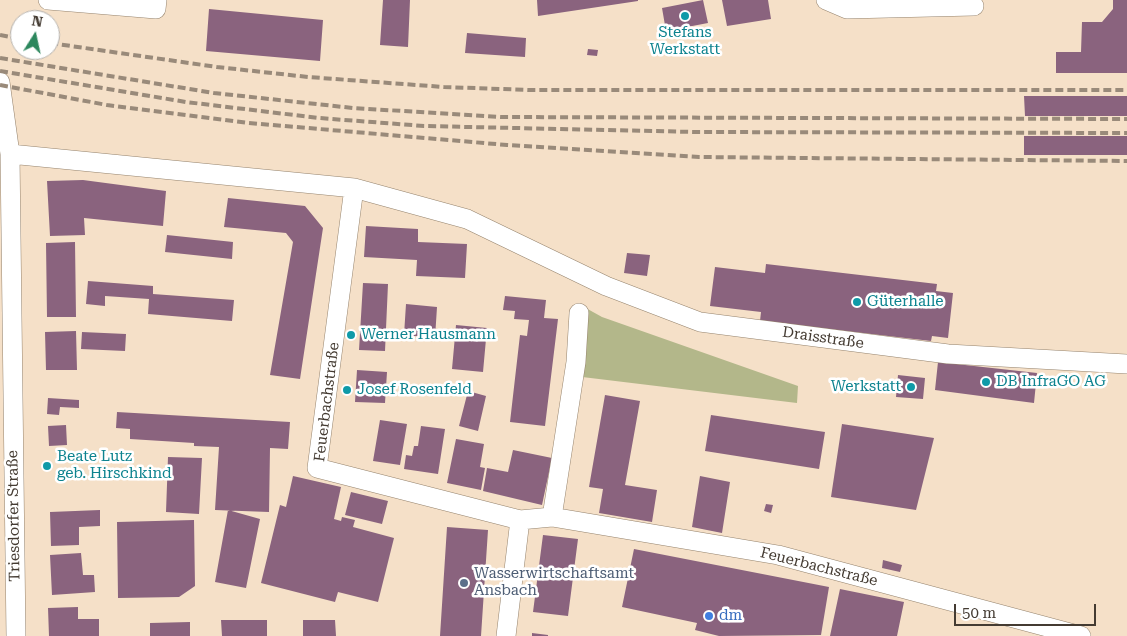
<!DOCTYPE html>
<html>
<head>
<meta charset="utf-8">
<style>
	body { margin:0 }
	#map { position:relative; width:1127px; height:636px; overflow:hidden; background:#f5e0c8; font-family:"Roboto Serif",serif }
	canvas { display:block }
	.north { position:absolute; left:10px; top:10px; width:50px; height:50px; box-sizing:border-box; background:#fff; border:1px solid #b4b1ad; border-radius:50%; rotate:10deg; font-size:14px; font-weight:700; line-height:20px; text-align:center; color:#443b32 }
	.north::after { content:''; display:block; margin:auto; width:18px; height:22px; background:#2c875d; clip-path:polygon(50% 0,100% 100%,50% 72%,0 100%) }
	.scale { position:absolute; left:954px; top:604px; width:142px; height:22px; box-sizing:border-box; border:2px solid #443b32; border-top:0; padding-left:6px; font-size:15px; line-height:18px; white-space:nowrap; color:#443b32; -webkit-text-stroke:4px #fff; paint-order:stroke }
</style>
</head>
<body>
<div id="map">
<canvas width="1127" height="636"></canvas>
<div class="north">N</div>
<div class="scale">50 m</div>
</div>
<script>
const g = document.querySelector('canvas').getContext('2d');
g.lineJoin = 'round';
function paint(path, color) { g.fillStyle = color; g.fill(path, 'evenodd'); }
const poly = rows => new Path2D(rows.map(r => 'M' + r).join(''));
function trace(path, color, width, dash) { g.strokeStyle = color; g.lineWidth = width; g.lineCap = dash ? 'butt' : 'round'; g.setLineDash(dash || []); g.stroke(path); }
function write(font, color, halo, rows, align = 'center') {
  g.font = font + ' "Roboto Serif",serif'; g.lineWidth = 5; g.setLineDash([]); g.textBaseline = 'middle'; g.strokeStyle = halo; g.fillStyle = color; for (const [text, x, y, turn = 0] of rows) {
    g.save(); g.translate(x, y); g.rotate((+turn || 0) * Math.PI / 180); g.textAlign = isNaN(turn) ? turn : align; if (halo) g.strokeText(text, 0, 0); g.fillText(text, 0, 0); g.restore();
  }
}
const green = poly([
	[584,307,602,317,798,386,797,403,574,376]
]);
const building = poly([
	[383,0,410,0,408,47,380,45],
	[537,0,638,0,638,1,538,16],
	[703,0,708,23,666,31,662,8],
	[722,0,768,0,771,19,727,26],
	[1113,0,1127,0,1127,73,1056,73,1056,52,1081,52,1082,22,1102,22,1113,9],
	[209,9,323,20,320,61,206,51],
	[467,33,526,38,525,57,465,53],
	[588,49,598,50,597,56,587,55],
	[1024,96,1127,96,1127,116,1025,116],
	[1024,136,1127,136,1127,155,1024,155],
	[83,180,166,191,163,226,84,218,85,235,50,236,47,181],
	[228,198,305,206,323,228,300,379,270,375,293,242,286,233,224,227],
	[366,226,418,229,418,242,467,244,465,278,416,276,417,260,364,257],
	[167,235,233,242,232,259,165,252],
	[75,242,76,317,47,317,46,243],
	[627,253,650,255,647,276,624,273],
	[766,264,937,284,936,291,953,293,948,338,932,336,931,341,760,321,761,312,710,306,715,267,765,273],
	[88,281,153,286,153,294,234,300,232,321,148,314,149,299,105,296,105,306,86,304],
	[363,283,388,284,385,351,359,350],
	[505,296,546,300,544,318,558,319,545,426,510,422,520,335,527,336,529,320,514,319,515,311,503,310],
	[406,304,437,307,435,338,404,335],
	[456,325,487,328,483,372,452,369],
	[76,331,77,370,46,370,45,332],
	[82,332,126,334,125,351,81,349],
	[938,362,1037,373,1034,403,935,390],
	[357,370,387,372,385,403,355,402],
	[898,375,925,378,923,399,896,397],
	[468,391,486,396,478,431,459,426],
	[605,395,640,401,625,485,657,490,652,522,599,513,603,489,589,487],
	[48,398,79,400,79,408,60,407,59,415,47,414],
	[117,412,290,422,288,449,270,448,269,512,215,510,219,447,194,446,194,443,130,439,130,429,116,428],
	[711,415,825,432,819,469,705,451],
	[380,420,407,424,400,465,373,461],
	[842,424,934,438,916,510,831,497],
	[66,425,67,445,49,446,48,426],
	[421,426,445,429,438,474,404,469,406,455,412,456,414,446,418,446],
	[456,439,484,444,480,467,485,468,481,490,447,483],
	[513,450,552,458,542,505,483,491,487,468,508,472],
	[168,457,202,458,199,514,166,512],
	[293,476,341,487,334,519,341,521,342,517,355,520,353,527,394,538,378,602,338,592,335,602,261,583,280,505,286,507],
	[700,476,730,482,722,533,692,527],
	[351,492,388,501,382,524,345,515],
	[766,504,773,505,771,513,764,511],
	[100,510,100,526,79,527,79,545,51,546,50,512],
	[228,510,260,519,246,588,215,582],
	[194,520,195,586,179,597,118,598,117,522],
	[447,527,488,530,481,636,440,636],
	[543,535,578,539,568,616,533,612],
	[634,549,829,587,821,635,719,636,695,630,697,623,622,607],
	[81,553,83,575,94,575,95,592,52,595,50,555],
	[883,560,902,565,900,572,882,568],
	[840,589,904,602,897,636,830,636],
	[78,607,78,619,99,619,99,636,49,636,48,608],
	[221,620,267,620,267,636,222,636],
	[303,620,335,620,336,636,303,636],
	[190,622,190,636,150,636,150,623],
	[532,633,548,635,548,636,532,636]
]);
const minor = poly([
	[48,0,156,9,157,0],
	[826,0,847,9,974,6],
	[0,82,10,154,16,636],
	[10,154,354,188,467,219,606,286,700,322,948,354,1127,364],
	[354,188,317,468,520,520,552,517,778,555,1081,636],
	[552,517,576,362,579,313],
	[506,636,520,520]
]);
const rail = poly([
	[0,35,20,39],
	[50,43,217,67,308,77,444,87,530,90,1127,90],
	[0,58,214,93,353,108,502,117,1127,119],
	[0,71,186,102,319,118,424,126,697,132,1127,133],
	[0,85,107,105,249,123,507,145,699,157,1127,161]
]);
const markers = [
	[685,16,5,"#0f9aa8"],
	[857,302,5,"#0f9aa8"],
	[351,335,5,"#0f9aa8"],
	[986,382,5,"#0f9aa8"],
	[911,387,5,"#0f9aa8"],
	[347,390,5,"#0f9aa8"],
	[47,466,5,"#0f9aa8"],
	[464,583,5,"#5c6f8a"],
	[709,616,5,"#3f7fe0"]
];
const cultureNames = [
	["Stefans",685,33,"center"],
	["Werkstatt",685,50,"center"],
	["Güterhalle",867,302],
	["Werner Hausmann",361,335],
	["DB InfraGO AG",996,382],
	["Werkstatt",901,387,"right"],
	["Josef Rosenfeld",357,390],
	["Beate Lutz",57,457],
	["geb. Hirschkind",57,474]
];
const streetNames = [
	["Draisstraße",823,338,8],
	["Feuerbachstraße",327,402,-83],
	["Triesdorfer Straße",14,516,-91],
	["Feuerbachstraße",819,567,14]
];
const serviceNames = [
	["Wasserwirtschaftsamt",474,574],
	["Ansbach",474,591]
];
const shopNames = [
	["dm",719,616]
];
paint(green, '#b3b78a');
paint(building, '#8a637e');
trace(minor, '#95836d', 20);
trace(minor, '#fff', 19);
trace(rail, '#998a7a', 4, [8, 4]);
for (const [x, y, r, color] of markers) { const dot = new Path2D(); dot.arc(x, y, r, 0, 2 * Math.PI); g.fillStyle = color; g.fill(dot); trace(dot, '#fff', 2); }
write('15px', '#0d838f', '#fff', cultureNames, 'left');
write('15px', '#443b32', '#fff', streetNames);
write('15px', '#4e5e75', '#fff', serviceNames, 'left');
write('15px', '#366cbe', '#fff', shopNames, 'left');
</script>
</body>
</html>
